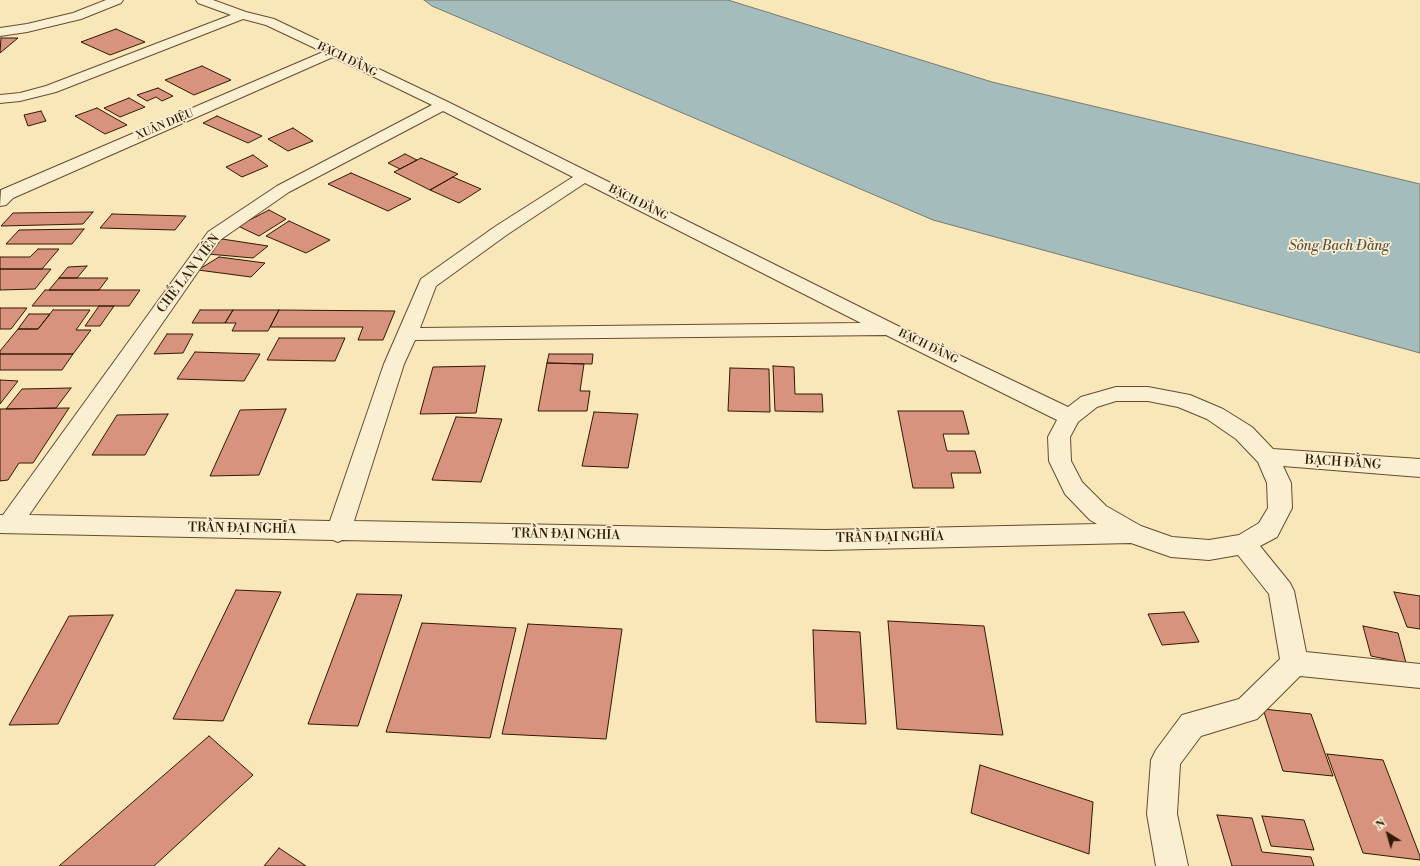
<!DOCTYPE html>
<html>
<head>
<meta charset="utf-8">
<style>
	body { margin:0 }
	#map { position:relative; width:1420px; height:866px; overflow:hidden; background:#f9e6b9; font-family:"Libre Bodoni",serif }
	canvas { display:block }
	.north { position:absolute; left:1368px; top:814px; width:40px; height:40px; -webkit-text-stroke:3px #fbefd2; paint-order:stroke; rotate:323deg; font-size:11px; font-weight:700; line-height:16px; text-align:center; color:#321902 }
	.north::after { content:''; display:block; margin:auto; width:14px; height:18px; background:#321902; clip-path:polygon(50% 0,100% 100%,50% 72%,0 100%) }
</style>
</head>
<body>
<div id="map">
<canvas width="1420" height="866"></canvas>
<div class="north">N</div>
</div>
<script>
const g = document.querySelector('canvas').getContext('2d');
g.lineJoin = 'round';
function paint(path, color) { g.fillStyle = color; g.fill(path, 'evenodd'); }
const poly = rows => new Path2D(rows.map(r => 'M' + r).join(''));
function trace(path, color, width, dash) { g.strokeStyle = color; g.lineWidth = width; g.lineCap = dash ? 'butt' : 'round'; g.setLineDash(dash || []); g.stroke(path); }
function write(font, color, halo, rows, align = 'center') {
  g.font = font + ' "Libre Bodoni",serif'; g.lineWidth = 3.5; g.setLineDash([]); g.textBaseline = 'middle'; g.strokeStyle = halo; g.fillStyle = color; for (const [text, x, y, turn = 0] of rows) {
    g.save(); g.translate(x, y); g.rotate((+turn || 0) * Math.PI / 180); g.textAlign = isNaN(turn) ? turn : align; if (halo) g.strokeText(text, 0, 0); g.fillText(text, 0, 0); g.restore();
  }
}
const water = poly([
	[424,0,728,0,992,82,1420,184,1420,353,933,220,432,6,424,0]
]);
const building = poly([
	[116,29,145,42,110,55,81,42,116,29],
	[1,38,18,38,0,53,1,38],
	[202,66,231,80,194,95,165,80,202,66],
	[158,88,173,96,162,101,156,97,147,101,137,95,158,88],
	[129,98,145,107,120,117,104,108,129,98],
	[97,108,127,125,105,134,75,116,97,108],
	[41,111,46,121,28,126,24,115,41,111],
	[217,116,262,136,248,143,203,123,217,116],
	[293,128,313,141,288,151,268,139,293,128],
	[405,154,417,160,400,169,388,163,405,154],
	[253,155,268,166,242,177,226,167,253,155],
	[421,158,458,174,430,190,394,172,421,158],
	[351,173,411,199,388,211,328,184,351,173],
	[453,177,481,189,459,203,430,190,453,177],
	[269,210,286,219,259,236,238,226,269,210],
	[93,212,83,224,1,226,13,213,93,212],
	[112,214,186,216,175,230,100,228,112,214],
	[289,221,330,240,306,253,266,236,289,221],
	[84,229,72,244,6,244,19,230,84,229],
	[222,239,268,246,253,258,208,254,222,239],
	[38,249,59,249,42,269,0,269,0,257,30,257,38,249],
	[219,257,265,263,251,277,198,270,219,257],
	[87,266,77,278,59,278,68,267,87,266],
	[0,269,51,269,35,289,0,290,0,269],
	[59,278,108,278,99,290,49,290,59,278],
	[45,290,140,290,129,306,32,306,45,290],
	[99,306,114,306,100,326,85,326,99,306],
	[0,308,27,308,11,329,0,329,0,308],
	[53,310,90,310,76,330,91,330,73,354,0,354,0,351,18,329,38,329,53,310],
	[200,310,233,310,225,323,192,323,200,310],
	[233,310,279,310,268,331,232,331,236,323,225,323,233,310],
	[279,310,395,311,383,340,358,340,363,327,270,327,279,310],
	[29,314,50,314,38,329,18,329,29,314],
	[167,334,193,334,183,353,154,354,167,334],
	[279,338,345,338,335,361,267,360,279,338],
	[195,352,260,354,244,381,177,379,195,352],
	[0,354,73,354,62,370,0,370,0,354],
	[549,354,593,354,592,364,547,363,549,354],
	[547,363,584,364,580,391,590,391,587,411,538,411,547,363],
	[485,366,476,413,420,414,433,367,485,366],
	[773,366,794,367,795,394,822,394,823,412,775,411,773,366],
	[730,368,769,369,770,412,728,411,730,368],
	[0,380,18,381,0,404,0,380],
	[71,388,56,408,6,409,22,389,71,388],
	[69,408,33,463,19,463,8,480,0,481,0,409,69,408],
	[286,409,259,475,210,476,240,410,286,409],
	[898,411,963,411,969,434,943,434,947,451,975,451,981,473,951,473,954,488,913,488,898,411],
	[594,412,638,414,628,468,582,466,594,412],
	[168,414,145,455,92,455,117,415,168,414],
	[456,417,502,419,481,482,432,480,456,417],
	[236,590,281,592,223,721,173,719,236,590],
	[1394,592,1420,596,1420,629,1407,627,1394,592],
	[357,594,402,595,358,726,308,724,357,594],
	[1184,612,1199,642,1162,645,1148,614,1184,612],
	[113,615,58,724,9,725,69,616,113,615],
	[888,621,984,626,1003,735,897,729,888,621],
	[422,623,516,628,490,738,386,732,422,623],
	[528,624,622,629,606,739,502,734,528,624],
	[1363,626,1398,633,1406,663,1371,656,1363,626],
	[813,630,860,632,866,724,816,722,813,630],
	[1263,709,1311,714,1333,776,1283,771,1263,709],
	[209,736,253,775,154,866,59,866,209,736],
	[1327,754,1383,760,1420,856,1420,860,1363,853,1327,754],
	[980,765,1093,802,1089,854,971,813,980,765],
	[1217,815,1252,818,1262,852,1311,857,1314,866,1232,866,1217,815],
	[1262,816,1304,820,1314,850,1271,846,1262,816],
	[279,848,306,866,264,866,279,848]
]);
const minor = poly([
	[106,0,123,0,121,3,81,19,27,32,0,36,0,28,27,24,73,13,106,0],
	[196,0,213,0,246,12,274,19,448,102,896,325,1068,407,1081,397,1116,387,1148,387,1190,395,1223,409,1252,427,1273,449,1420,459,1420,477,1283,466,1291,483,1292,508,1277,537,1260,546,1290,583,1294,591,1306,652,1420,664,1420,688,1300,676,1257,719,1201,736,1180,764,1177,814,1188,866,1156,866,1147,814,1151,760,1156,750,1182,715,1239,699,1280,659,1269,594,1238,555,1209,560,1171,557,1131,543,826,550,342,540,338,542,333,540,0,533,0,515,3,515,208,232,277,186,432,105,333,57,13,198,6,205,0,206,1,190,323,52,266,25,243,19,56,92,20,101,0,103,0,95,20,93,46,86,231,15,198,3,196,0],
	[443,111,573,177,496,226,421,279,384,364,330,521,29,515,220,240,289,192,443,111],
	[585,183,861,323,420,328,436,286,508,234,585,183],
	[886,335,1057,420,1048,437,1049,461,1065,494,1090,520,1097,524,826,530,354,521,404,364,415,340,886,335],
	[1116,401,1148,401,1178,407,1207,419,1236,439,1258,462,1267,483,1268,508,1259,523,1239,535,1209,540,1172,537,1141,526,1106,506,1082,482,1071,461,1070,437,1078,422,1097,407,1116,401]
]);
const farStreetnames = [
	["BẠCH ĐẰNG",347,60,26],
	["XUÂN DIỆU",165,125,-23],
	["BẠCH ĐẰNG",638,203,27],
	["BẠCH ĐẰNG",928,347,26]
];
const streetNames = [
	["CHẾ LAN VIÊN",189,274,-53],
	["BẠCH ĐẰNG",1343,463,4],
	["TRẦN ĐẠI NGHĨA",242,529,1],
	["TRẦN ĐẠI NGHĨA",566,535,1],
	["TRẦN ĐẠI NGHĨA",890,538,-1]
];
const waterNames = [
	["Sông Bạch Đằng",1339,247]
];
paint(water, '#a4bcbb');
trace(water, '#767b71', 1);
paint(building, '#d7937e');
trace(building, '#321902', 1);
trace(minor, '#644c30', 2);
paint(minor, '#fbefd2');
write('11px', '#321902', '#fbefd2', farStreetnames);
write('13px', '#321902', '#fbefd2', streetNames);
write('italic 14px', '#5a5243', '#fbefd2', waterNames);
</script>
</body>
</html>
